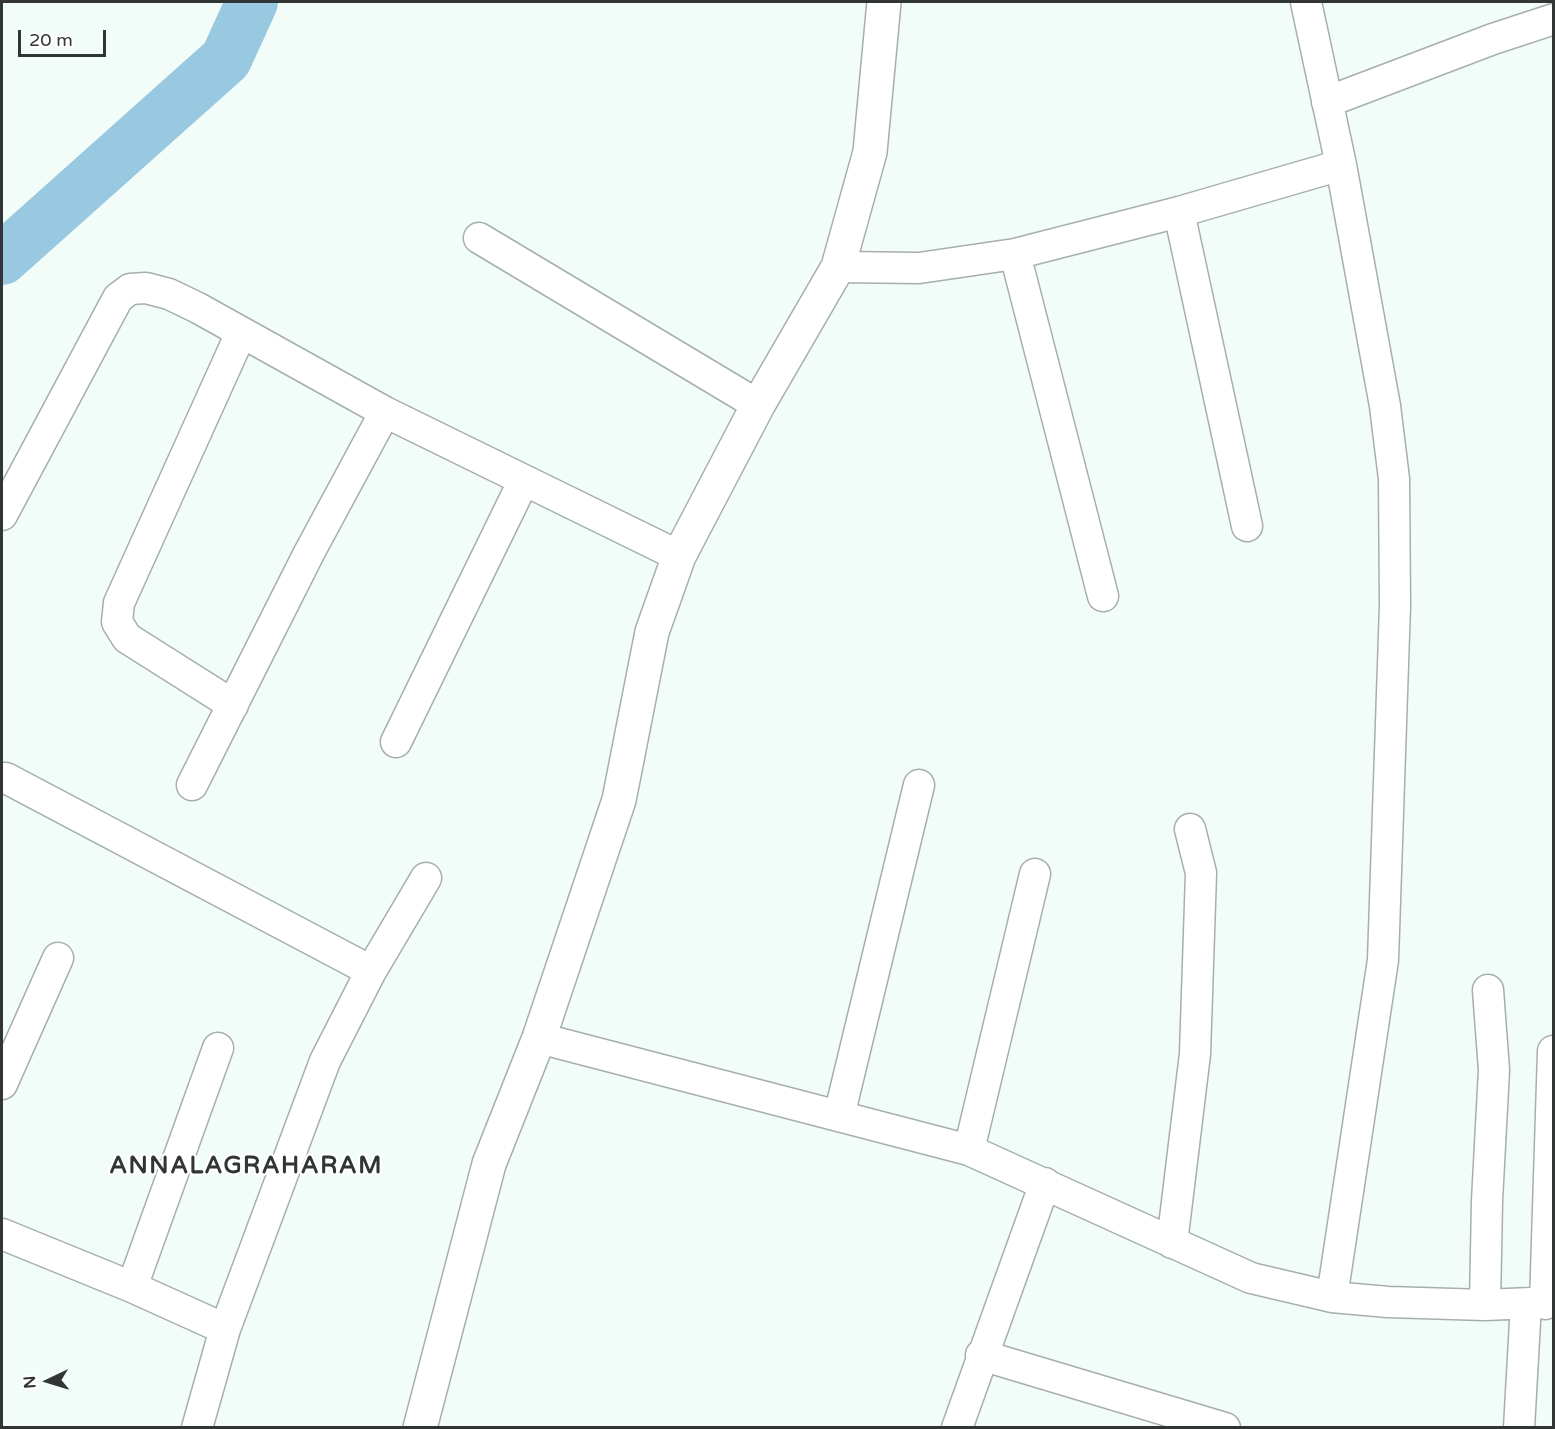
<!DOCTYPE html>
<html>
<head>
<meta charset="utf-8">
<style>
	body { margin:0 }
	#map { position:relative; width:1555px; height:1429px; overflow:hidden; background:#f2fdfa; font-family:"Varela Round",sans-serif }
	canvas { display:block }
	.frame { position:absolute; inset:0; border:3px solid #313534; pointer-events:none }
	.north { position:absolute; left:18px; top:1351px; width:60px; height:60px; -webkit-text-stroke:4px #fff; paint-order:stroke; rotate:266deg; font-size:16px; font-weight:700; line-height:24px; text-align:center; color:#313534 }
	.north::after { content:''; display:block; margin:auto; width:21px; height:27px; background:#313534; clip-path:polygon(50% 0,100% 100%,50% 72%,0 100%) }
	.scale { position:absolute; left:18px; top:30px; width:88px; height:27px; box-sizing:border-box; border:3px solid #313534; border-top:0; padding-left:8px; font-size:18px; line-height:21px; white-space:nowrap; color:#313534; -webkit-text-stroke:4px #fff; paint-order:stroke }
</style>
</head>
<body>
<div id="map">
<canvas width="1555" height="1429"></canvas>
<div class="frame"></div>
<div class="north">N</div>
<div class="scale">20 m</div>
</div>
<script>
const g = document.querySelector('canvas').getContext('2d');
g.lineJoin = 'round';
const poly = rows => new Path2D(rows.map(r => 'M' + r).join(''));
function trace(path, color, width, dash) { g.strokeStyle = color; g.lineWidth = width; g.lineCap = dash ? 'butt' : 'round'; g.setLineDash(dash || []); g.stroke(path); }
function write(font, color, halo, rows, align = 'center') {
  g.font = font + ' "Varela Round",sans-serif'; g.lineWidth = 4.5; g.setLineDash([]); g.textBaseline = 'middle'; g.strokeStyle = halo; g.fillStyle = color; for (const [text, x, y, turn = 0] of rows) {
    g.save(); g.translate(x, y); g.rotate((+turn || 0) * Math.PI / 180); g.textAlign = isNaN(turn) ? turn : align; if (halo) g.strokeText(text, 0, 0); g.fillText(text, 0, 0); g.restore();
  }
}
const river = poly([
	[2,259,226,59,252,2]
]);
const minor = poly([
	[1306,2,1341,165,1385,406,1394,479,1395,605,1383,960,1332,1297],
	[1327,102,1493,39,1554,19],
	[1179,212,1247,526],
	[479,238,758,405],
	[1015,254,1103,596],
	[838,267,919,268,1015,254,1179,212,1341,165],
	[2,515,118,298,130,289,146,288,169,294,198,308,385,412,679,556],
	[233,705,127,638,117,622,119,603,241,333],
	[396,742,524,480],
	[2,778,6,778,371,971],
	[192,785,309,553,385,412],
	[539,1038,969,1150,1251,1278,1332,1297,1388,1302,1485,1305,1554,1302],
	[2,1084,58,958],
	[839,1116,919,785],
	[969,1150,1035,874],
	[2,1234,132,1287,225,1329],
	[1172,1243,1195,1054,1201,873,1190,829],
	[132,1287,218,1048],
	[1545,1304,1553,1051],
	[1485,1305,1487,1201,1494,1070,1488,990],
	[981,1355,1225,1428],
	[197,1428,225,1329,325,1061,371,971,426,878],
	[957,1428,1045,1183],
	[1519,1428,1526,1304]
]);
const tertiary = poly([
	[420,1428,489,1164,539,1038,619,800,652,632,679,556,758,405,838,267,870,152,884,2]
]);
const districtNames = [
	["ANNALAGRAHARAM",246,1167]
];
trace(river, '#99c9e1', 52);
trace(minor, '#a6afad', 33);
trace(tertiary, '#a6afad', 36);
trace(minor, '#fff', 30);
trace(tertiary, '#fff', 33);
g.letterSpacing = '1.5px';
write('bold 24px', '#313534', '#fff', districtNames);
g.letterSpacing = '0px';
</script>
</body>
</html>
